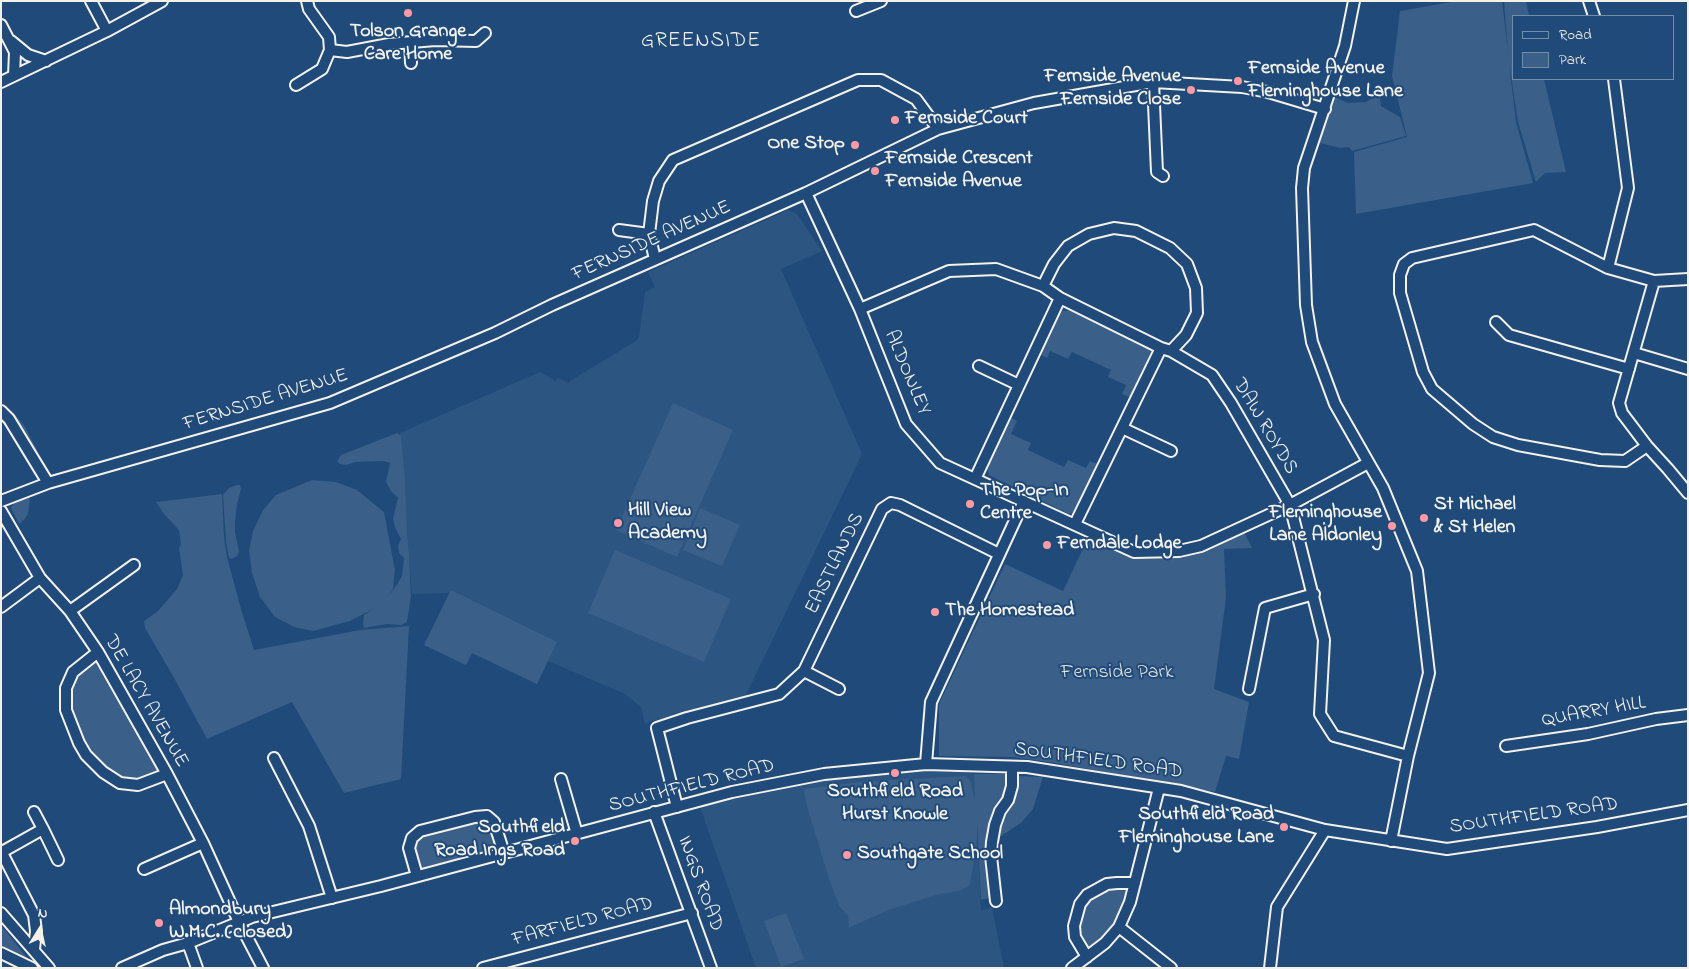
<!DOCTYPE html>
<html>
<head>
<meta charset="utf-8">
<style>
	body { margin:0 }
	#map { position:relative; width:1689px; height:969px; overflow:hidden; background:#1f4a7a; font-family:"Indie Flower",sans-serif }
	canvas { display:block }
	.frame { position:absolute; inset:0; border:2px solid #f4f1e8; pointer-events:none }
	.legend { position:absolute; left:1512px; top:15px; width:162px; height:65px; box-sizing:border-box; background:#1f4a7a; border:1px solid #748da6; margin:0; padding:6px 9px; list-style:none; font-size:15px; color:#f4f1e8 }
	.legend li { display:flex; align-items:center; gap:10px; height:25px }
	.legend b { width:25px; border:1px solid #748da6 }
	.north { position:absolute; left:15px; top:904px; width:50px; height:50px; -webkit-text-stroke:4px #1f4a7a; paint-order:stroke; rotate:10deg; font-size:14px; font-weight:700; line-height:20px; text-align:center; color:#f4f1e8 }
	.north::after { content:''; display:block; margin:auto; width:18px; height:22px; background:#f4f1e8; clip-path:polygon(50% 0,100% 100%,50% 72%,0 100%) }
</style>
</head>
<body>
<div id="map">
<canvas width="1689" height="969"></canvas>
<div class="frame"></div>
<ul class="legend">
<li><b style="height:6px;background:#1f4a7a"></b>Road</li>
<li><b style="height:14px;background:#3a5f88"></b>Park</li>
</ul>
<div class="north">N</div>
</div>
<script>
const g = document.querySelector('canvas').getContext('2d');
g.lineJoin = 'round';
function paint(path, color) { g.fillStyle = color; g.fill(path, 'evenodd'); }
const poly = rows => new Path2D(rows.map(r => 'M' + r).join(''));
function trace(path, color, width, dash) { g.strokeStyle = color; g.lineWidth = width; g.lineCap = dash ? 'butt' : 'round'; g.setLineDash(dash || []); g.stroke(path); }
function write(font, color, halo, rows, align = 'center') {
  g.font = font + ' "Indie Flower",sans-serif'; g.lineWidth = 4; g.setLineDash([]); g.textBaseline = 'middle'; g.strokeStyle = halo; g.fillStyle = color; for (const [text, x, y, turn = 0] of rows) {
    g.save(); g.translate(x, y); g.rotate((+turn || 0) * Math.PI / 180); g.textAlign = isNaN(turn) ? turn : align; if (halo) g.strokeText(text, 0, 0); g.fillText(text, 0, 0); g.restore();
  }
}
const built = poly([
	[788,210,797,214,822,251,781,269,862,454,745,697,645,723,641,707,625,694,548,661,537,684,472,653,466,665,424,645,449,593,412,594,400,433,540,372,556,381,558,378,569,383,570,381,636,341,639,337,645,292,655,287,648,272],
	[926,764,974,774,981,910,992,908,1004,968,756,968,698,801,732,792]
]);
const green = poly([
	[1457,1,1502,1,1508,52,1504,1,1526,1,1529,16,1513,16,1513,79,1544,79,1566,172,1545,173,1536,182,1518,122,1509,63,1516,122,1533,183,1356,214,1354,152,1407,137,1392,76,1400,11],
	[1378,95,1380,98,1381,106,1400,117,1406,136,1352,151,1349,147,1340,148,1320,143,1316,137,1327,113,1332,112,1332,100,1335,97,1348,103,1366,102],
	[1071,310,1150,347,1152,355,1131,398,1122,394,1126,385,1108,377,1111,370,1072,352,1068,359,1050,351,1047,358,1039,354,1062,311],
	[673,403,733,430,677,557,616,530],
	[12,411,24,425,38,452,10,412],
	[1009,417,1017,421,1011,434,1031,443,1028,450,1064,467,1068,460,1086,468,1090,461,1098,464,1076,512,1069,514,989,475,987,468],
	[397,433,401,436,405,481,407,531,409,553,411,596,407,622,401,625,387,624,364,628,363,623,364,615,373,609,350,621,313,631,294,627,275,617,260,597,252,573,249,551,253,531,263,510,276,495,312,480,336,482,357,490,384,512,395,570,393,589,388,597,398,583,402,576,404,558,399,553,398,546,401,539,395,527,393,519,398,498,391,491,386,482,390,463,383,461,356,462,346,465,340,464,337,461,341,455],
	[237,485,240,485,241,489,237,504,235,522,235,532,239,552,237,556,232,559,229,558,226,541,223,495,229,488],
	[222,494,224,537,227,557,241,609,254,650,360,630,409,626,401,779,344,793,292,702,207,739,173,676,145,628,144,621,158,611,177,589,183,575,179,548,181,545,179,530,164,514,156,502],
	[28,496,30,500,28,514,24,520,19,524,11,508,14,503],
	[700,508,740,525,722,566,683,550],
	[1244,532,1252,548,1224,549,1226,598,1214,689,1249,702,1239,759,1226,756,1215,792,1055,763,1012,757,939,756,939,704,1005,564,1063,591,1087,540,1135,555,1175,556,1208,547],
	[615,550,731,599,704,662,588,613],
	[451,590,557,642,537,684,472,653,466,665,424,645],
	[98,652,167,774,120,783,86,755,66,710,73,672],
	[974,774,1005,774,1008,787,987,857,990,898,981,900,977,824,977,840,970,885,959,891,936,895,888,910,849,928,848,916,840,907,829,879,806,803,804,789,859,782,965,776,970,780,975,801],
	[1019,776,1043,777,1033,809,1021,823,995,840,1003,813,1011,803],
	[487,816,504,853,414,875,412,838],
	[1135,883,1119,927,1087,957,1075,937,1076,914,1097,888],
	[786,913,804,959,781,967,764,921],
	[1,925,28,959,1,945]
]);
const street = poly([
	[91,1,107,31],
	[1354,1,1345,46,1304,168,1302,188,1306,305,1312,342,1335,404,1383,488,1417,571,1429,673,1408,756,1391,841],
	[1589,1,1594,16],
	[856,11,881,1],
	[1,25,15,52,14,75],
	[11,41,28,55,46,61],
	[410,43,411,63],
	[330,50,347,52,389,44,435,40,476,41,485,33],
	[1,82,107,31,162,1],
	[1153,82,1157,172,1163,176],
	[296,85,322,69,330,50,329,37,309,9,307,1],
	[806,193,860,309,906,424,940,463,1134,552,1179,551,1201,546,1290,505,1368,463],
	[619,230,649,234],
	[655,259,649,234,653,201,659,181,673,160,858,80,881,80,916,99,938,129],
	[1608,268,1628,188,1614,79],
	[1654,281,1619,403,1622,413,1647,446,1668,469,1688,493],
	[1043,286,1054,264,1068,246,1089,234,1114,228,1136,231,1170,248,1187,264,1196,288,1197,313,1186,335,1171,351],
	[860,309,949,271,996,269,1043,286,1060,298,1161,348,1171,351,1212,375,1231,403,1290,505,1324,640,1320,714,1334,736,1408,756],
	[1496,322,1509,335,1629,369],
	[1634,353,1688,369],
	[979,366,1019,385],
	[1,411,9,419,48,483],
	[1122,428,1171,451],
	[1647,446,1625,461,1600,460,1518,445,1493,437,1473,424,1432,389,1423,372,1400,293,1400,275,1404,264,1412,258,1534,230,1608,268,1654,281,1688,279],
	[975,479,1060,298],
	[1,501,48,483,330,403,495,333,552,305,806,193,938,129,1034,103,1153,82,1242,87,1268,92,1325,109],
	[1,511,40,578,70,611,98,652,167,774,203,843,239,922,263,968],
	[1075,524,1161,348],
	[1,607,40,578],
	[70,611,134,565],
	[98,652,73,672,66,688,66,710,79,743,86,755,103,772,120,783,138,785,167,774],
	[804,671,839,689],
	[1249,689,1265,608,1314,594],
	[1506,746,1588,734,1656,719,1688,715],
	[274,758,309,826,332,898],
	[926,764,931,702,1024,501],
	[561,779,577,834],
	[677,807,657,728,687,718,779,694,804,671,882,509,891,503,900,505,999,554],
	[34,812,43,829],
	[654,812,711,968],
	[1,851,34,915,36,931,34,949],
	[2,852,43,829,58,860],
	[144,869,203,843],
	[417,876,409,848,412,838,420,831,475,817,487,816,494,822,504,853],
	[996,901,991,856,992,842,995,825,1000,811,1008,800,1012,786,1012,767],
	[1,913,49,968],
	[1119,927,1171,968],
	[188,943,197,968],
	[1,953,32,968],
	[1087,957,1075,937,1074,926,1080,904,1087,895,1107,884,1117,883,1135,883],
	[122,968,163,950,188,943,252,917,381,886,732,792,824,774,926,764,1027,767,1181,791,1325,830,1447,849,1597,827,1688,810],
	[483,968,692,913],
	[1072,968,1105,943,1119,927,1130,902,1159,788],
	[1270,968,1277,907,1325,830]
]);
const markers = [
	[408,13,5,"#ff9aa2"],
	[1238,81,5,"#ff9aa2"],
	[1191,90,5,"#ff9aa2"],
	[895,120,5,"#ff9aa2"],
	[855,145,5,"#ff9aa2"],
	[875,171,5,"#ff9aa2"],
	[970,504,5,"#ff9aa2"],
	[1424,518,5,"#ff9aa2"],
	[618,523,5,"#ff9aa2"],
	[1392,526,5,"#ff9aa2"],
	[1047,545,5,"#ff9aa2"],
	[935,612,5,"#ff9aa2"],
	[895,773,5,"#ff9aa2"],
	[1284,827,5,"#ff9aa2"],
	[575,841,5,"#ff9aa2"],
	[847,855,5,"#ff9aa2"],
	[159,923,5,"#ff9aa2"]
];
const poiNames = [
	["Tolson Grange",408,33,"center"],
	["Care Home",408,56,"center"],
	["Fernside Avenue",1248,70],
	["Fleminghouse Lane",1248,93],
	["Fernside Avenue",1181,78,"right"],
	["Fernside Close",1181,101,"right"],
	["Fernside Court",905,120],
	["One Stop",845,145,"right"],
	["Fernside Crescent",885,160],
	["Fernside Avenue",885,183],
	["The Pop-In",980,492],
	["Centre",980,515],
	["St Michael",1434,506],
	["& St Helen",1434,529],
	["Hill View",628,512],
	["Academy",628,535],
	["Fleminghouse",1382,514,"right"],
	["Lane Aldonley",1382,537,"right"],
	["Ferndale Lodge",1057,545],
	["The Homestead",945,612],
	["Southfield Road",895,793,"center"],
	["Hurst Knowle",895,816,"center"],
	["Southfield Road",1274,816,"right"],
	["Fleminghouse Lane",1274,839,"right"],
	["Southfield",565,829,"right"],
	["Road Ings Road",565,852,"right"],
	["Southgate School",857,855],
	["Almondbury",169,911],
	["W.M.C. (closed)",169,934]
];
const streetNames = [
	["FERNSIDE AVENUE",652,242,-24],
	["ALDONLEY",906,373,67],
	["FERNSIDE AVENUE",266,401,-17],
	["DAW ROYDS",1264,427,59],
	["EASTLANDS",836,564,-64],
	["DE LACY AVENUE",145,702,60],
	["QUARRY HILL",1594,713,-10],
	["SOUTHFIELD ROAD",1098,762,8],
	["SOUTHFIELD ROAD",692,787,-14],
	["SOUTHFIELD ROAD",1534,817,-8],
	["INGS ROAD",699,884,70],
	["FARFIELD ROAD",583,923,-15]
];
const parkNames = [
	["Fernside Park",1117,674]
];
const neighbourhoodNames = [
	["GREENSIDE",701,43]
];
paint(built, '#2d5581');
paint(green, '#3a5f88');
trace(street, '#f4f1e8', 14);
trace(street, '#1f4a7a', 10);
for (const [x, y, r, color] of markers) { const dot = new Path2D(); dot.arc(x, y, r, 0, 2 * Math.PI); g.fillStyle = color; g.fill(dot); trace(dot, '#1f4a7a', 2); }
write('bold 20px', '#f4f1e8', '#1f4a7a', poiNames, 'left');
write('20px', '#f4f1e8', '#1f4a7a', streetNames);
write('20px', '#e1e2de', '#1f4a7a', parkNames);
g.letterSpacing = '1px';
write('21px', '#f4f1e8', '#1f4a7a', neighbourhoodNames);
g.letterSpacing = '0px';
</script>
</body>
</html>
